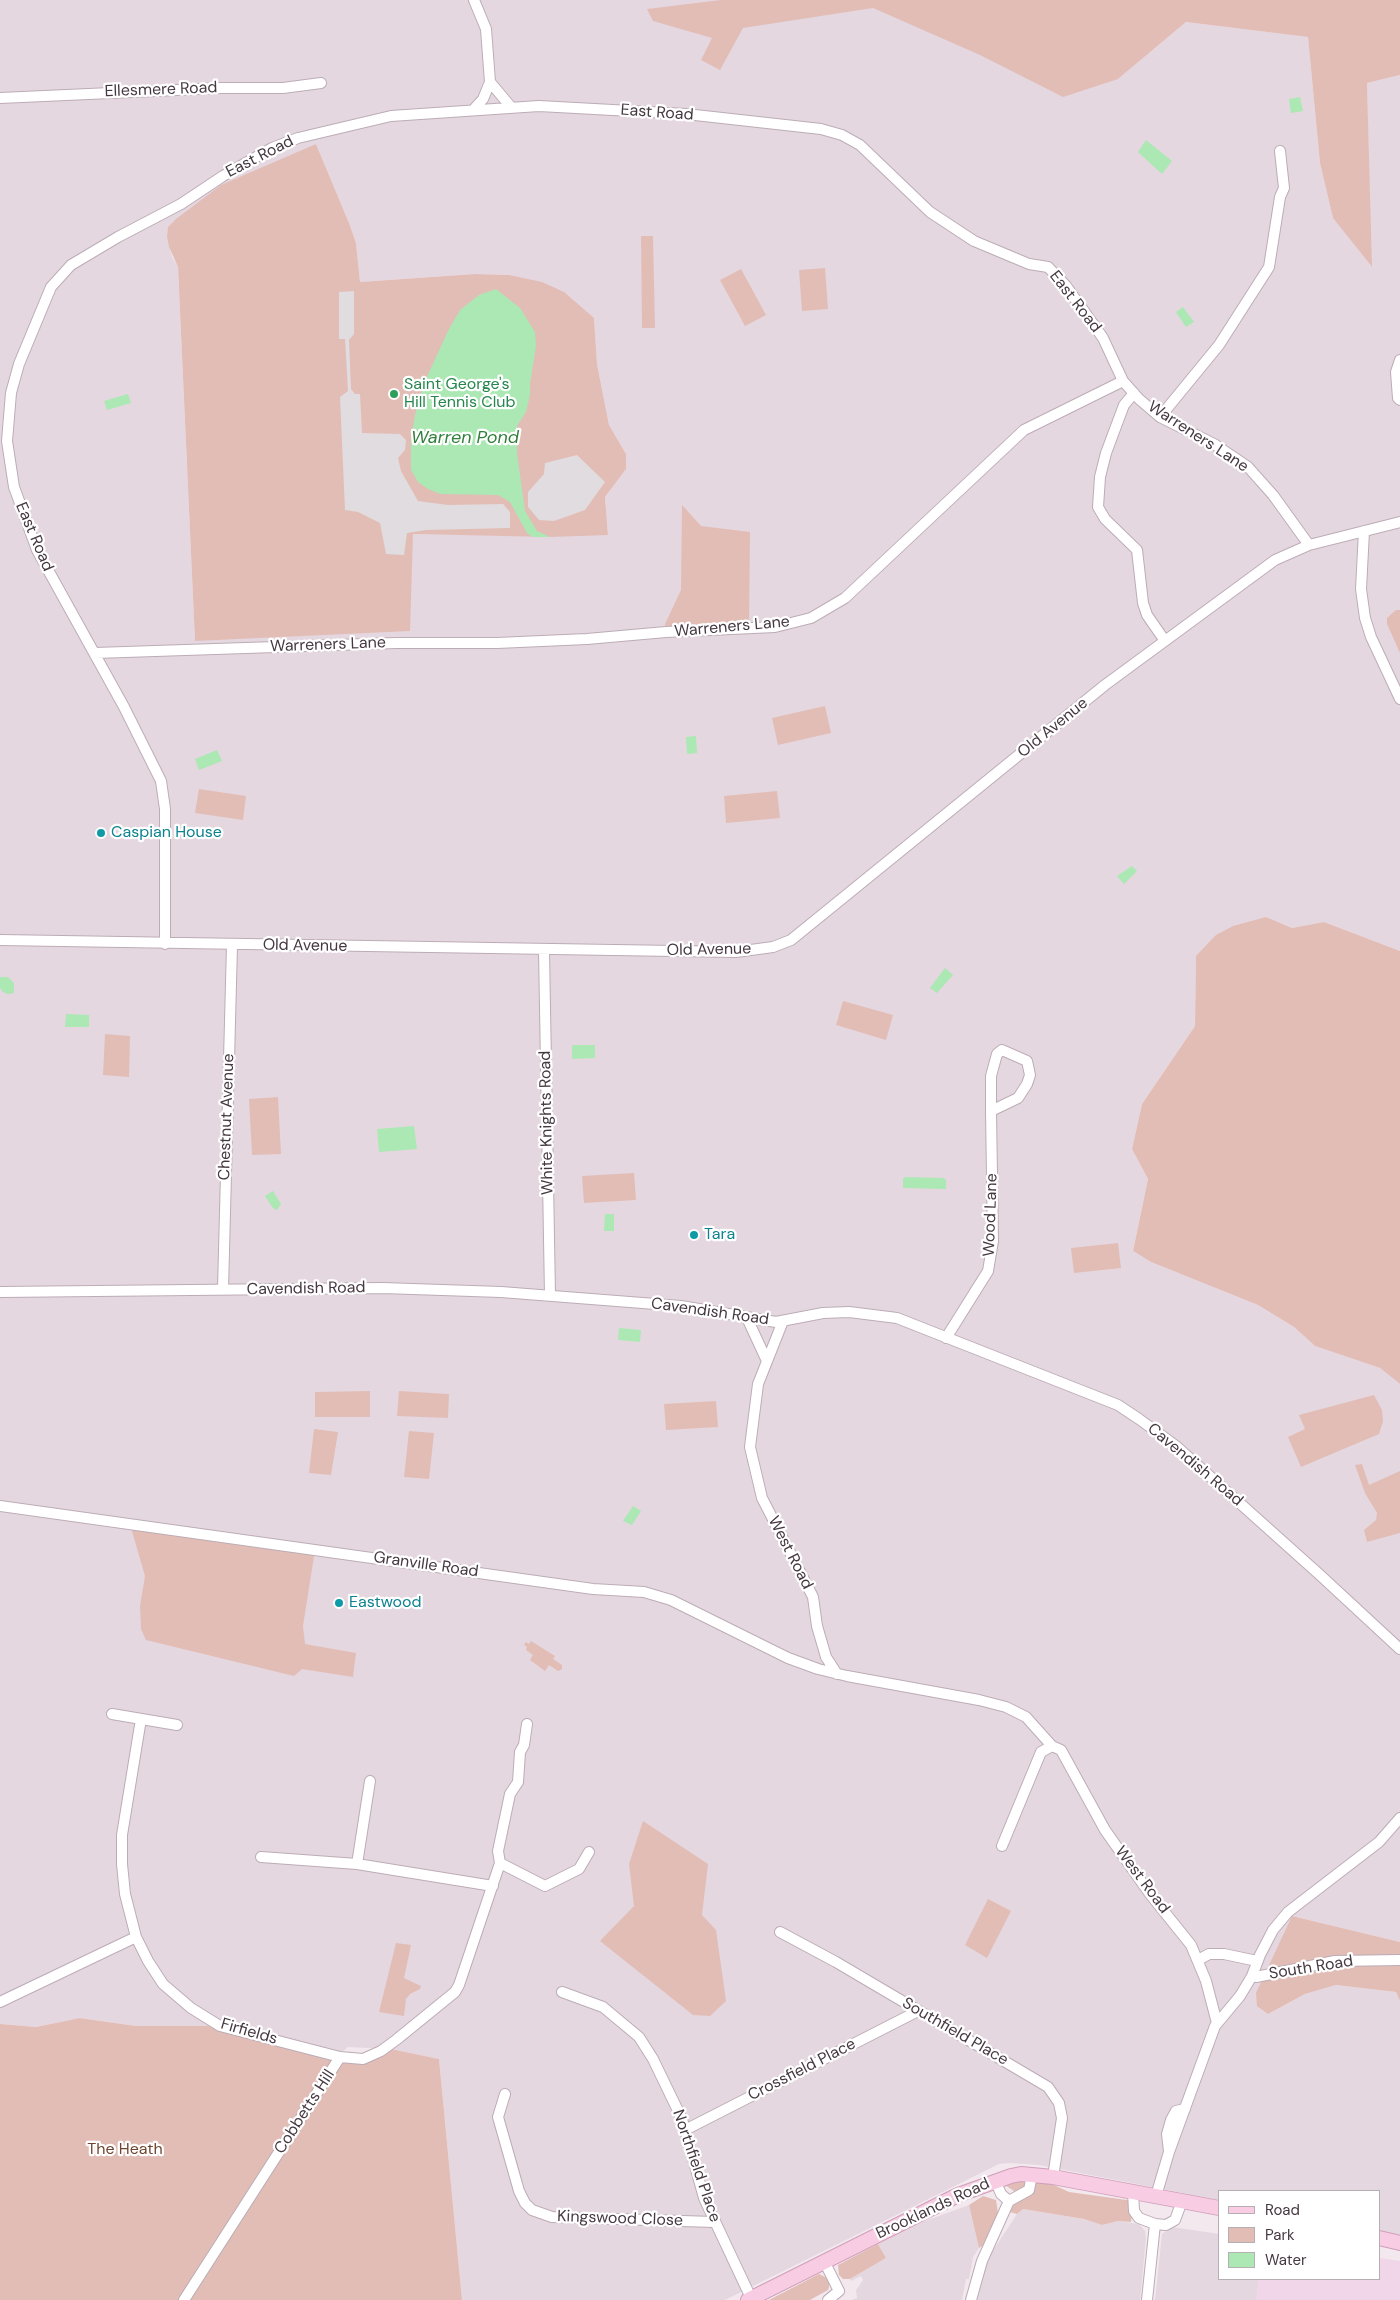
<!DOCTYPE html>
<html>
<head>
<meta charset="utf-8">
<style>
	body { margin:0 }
	#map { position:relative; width:1400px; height:2300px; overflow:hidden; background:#f2e8ee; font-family:"DM Sans",sans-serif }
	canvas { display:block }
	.legend { position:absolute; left:1218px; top:2190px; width:162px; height:90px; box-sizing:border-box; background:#fff; border:1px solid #b5afb3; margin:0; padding:6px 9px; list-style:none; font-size:15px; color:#453840 }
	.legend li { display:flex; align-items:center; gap:10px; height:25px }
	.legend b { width:25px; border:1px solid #b5afb3 }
</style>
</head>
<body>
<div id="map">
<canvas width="1400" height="2300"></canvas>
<ul class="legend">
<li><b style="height:6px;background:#f8cce3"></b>Road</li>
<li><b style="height:14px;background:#e2bdb6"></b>Park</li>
<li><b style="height:14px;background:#abe8b3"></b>Water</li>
</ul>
</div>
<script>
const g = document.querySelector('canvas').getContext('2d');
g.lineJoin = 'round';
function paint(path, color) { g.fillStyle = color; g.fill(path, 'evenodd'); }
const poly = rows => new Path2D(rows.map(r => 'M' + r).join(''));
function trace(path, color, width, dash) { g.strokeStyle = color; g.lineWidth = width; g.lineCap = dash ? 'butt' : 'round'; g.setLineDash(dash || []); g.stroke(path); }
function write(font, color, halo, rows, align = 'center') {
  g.font = font + ' "DM Sans",sans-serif'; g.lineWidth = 4.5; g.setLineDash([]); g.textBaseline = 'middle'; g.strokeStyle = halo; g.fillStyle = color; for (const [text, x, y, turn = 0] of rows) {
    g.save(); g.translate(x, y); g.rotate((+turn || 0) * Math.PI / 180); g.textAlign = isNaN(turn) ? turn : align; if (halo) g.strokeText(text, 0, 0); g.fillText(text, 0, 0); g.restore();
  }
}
const residential = poly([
	[0,0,1097,0,1118,79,1186,22,1308,37,1320,163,1333,217,1371,266,1367,83,1400,75,1400,951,1324,922,1292,928,1266,917,1196,956,1195,1026,1142,1104,1132,1149,1148,1179,1133,1251,1151,1262,1258,1305,1294,1327,1315,1346,1380,1368,1400,1384,1400,1942,1292,1916,1268,2014,1305,1994,1336,1985,1396,1992,1400,2001,1400,2235,1379,2231,1379,2191,1219,2191,1219,2200,1039,2165,1009,2163,999,2164,725,2300,462,2300,439,2059,391,2049,348,2047,332,2060,208,2026,136,2026,81,2018,36,2027,0,2024],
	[316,144,349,223,356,243,360,282,475,274,509,275,594,318,597,364,609,425,626,454,626,469,605,497,608,534,565,536,413,534,195,641,178,267,172,257,167,237],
	[969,2205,979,2248,973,2257,969,2279,966,2279,962,2300,852,2300,857,2298,856,2290,863,2280,861,2276,851,2281,850,2279,886,2258,878,2244,917,2224],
	[1023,2209,1084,2219,1102,2225,1118,2221,1139,2224,1145,2231,1146,2238,1140,2300,977,2300,983,2270,990,2255,1017,2214],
	[1172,2227,1219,2234,1219,2279,1259,2279,1256,2300,1155,2300,1162,2234]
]);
const commercial = poly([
	[1379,2258,1400,2261,1400,2300,1256,2300,1259,2279,1379,2279]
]);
const green = poly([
	[721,0,1400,0,1400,75,1367,83,1372,267,1333,218,1320,163,1308,37,1186,22,1118,79,1063,97,980,55,873,8,743,28,720,70,701,60,712,38,653,21,647,9],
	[316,144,349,223,356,243,360,282,475,274,509,275,542,282,564,292,594,318,597,364,609,425,626,454,626,469,605,497,608,535,550,537,413,534,410,631,195,641,178,267,169,247,167,237,168,227,176,219,221,185],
	[641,236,653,236,655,328,642,328],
	[825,268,828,309,802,311,799,270],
	[741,269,766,315,745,326,720,280],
	[682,505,701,526,750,532,749,628,666,632,665,624,681,590],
	[1396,610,1400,610,1400,653,1387,624,1387,618],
	[825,706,831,733,778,745,772,718],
	[199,789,246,796,243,820,195,813],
	[777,791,780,818,726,823,724,796],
	[1266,917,1292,928,1324,922,1400,951,1400,1384,1380,1368,1315,1346,1294,1327,1258,1305,1151,1262,1133,1251,1148,1179,1132,1149,1142,1104,1195,1026,1196,956,1216,935,1233,926],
	[843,1001,893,1015,886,1040,836,1025],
	[105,1034,130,1036,129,1077,103,1075],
	[278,1097,281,1154,252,1155,249,1099],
	[634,1173,636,1200,584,1203,582,1176],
	[1118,1243,1121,1268,1074,1273,1071,1248],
	[370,1391,370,1417,315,1417,315,1392],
	[399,1391,449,1394,448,1418,397,1416],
	[1374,1395,1382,1410,1383,1421,1379,1434,1301,1467,1288,1437,1305,1429,1299,1415],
	[716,1401,718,1427,666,1430,664,1404],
	[314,1429,338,1432,331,1475,309,1473],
	[409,1431,434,1433,429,1479,404,1477],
	[1362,1464,1369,1485,1400,1471,1400,1533,1367,1542,1364,1530,1376,1520,1377,1513,1365,1493,1355,1465],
	[129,1521,315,1550,303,1626,305,1644,356,1653,353,1677,302,1669,294,1676,146,1640,141,1629,140,1606,145,1576],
	[531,1641,555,1656,553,1659,562,1665,562,1669,558,1671,549,1665,545,1671,530,1660,533,1655,526,1650,527,1647,524,1645,526,1642,529,1644],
	[643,1821,708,1864,702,1915,716,1930,726,2001,710,2016,693,2015,600,1941,634,1906,629,1864],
	[988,1899,1011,1911,987,1958,965,1945],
	[1292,1916,1400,1942,1400,2001,1396,1992,1336,1985,1305,1994,1268,2014,1257,2006,1256,1993],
	[396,1943,411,1945,404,1978,421,1986,420,1989,410,1994,406,1999,404,2016,379,2012],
	[80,2018,136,2026,208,2026,332,2060,178,2300,0,2300,0,2024,36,2027],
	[391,2049,439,2059,462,2300,189,2300,342,2059],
	[1020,2179,1054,2185,1069,2192,1134,2201,1131,2222,1118,2221,1102,2225,1084,2219,1023,2209,1017,2214,1010,2212,1014,2203,1014,2191,1002,2183],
	[983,2196,996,2200,998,2213,984,2245,979,2248,969,2205],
	[878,2244,886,2258,850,2279,843,2279,839,2275,838,2265],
	[819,2274,829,2279,829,2287,828,2290,810,2300,769,2300]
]);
const parking = poly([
	[354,291,354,334,349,340,351,389,355,394,360,394,362,433,400,434,406,440,405,450,398,458,401,471,418,501,448,505,503,504,510,512,510,528,426,530,407,533,404,555,386,554,380,523,358,512,345,510,340,397,348,391,345,339,339,339,339,292],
	[577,455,605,482,585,510,554,521,539,520,528,507,528,492,544,474,545,463]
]);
const water = poly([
	[1300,97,1303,111,1291,113,1289,99],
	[1146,140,1172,161,1162,174,1138,152],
	[496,289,520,308,535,332,536,346,530,384,530,395,526,412,517,426,517,453,525,511,537,531,550,537,533,537,527,533,510,502,498,495,440,494,428,489,418,482,411,470,411,440,415,415,424,383,448,331,460,310,479,295],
	[1183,307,1194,322,1186,327,1176,312],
	[128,394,131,403,107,410,104,401],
	[696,736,697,753,687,754,686,737],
	[217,750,222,761,199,770,195,759],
	[1132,866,1137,871,1124,884,1117,876],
	[945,968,953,975,937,993,930,988],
	[0,977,8,977,14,983,14,993,8,994,3,992,0,988],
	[66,1014,89,1015,89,1027,65,1027],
	[572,1045,595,1045,595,1058,572,1059],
	[414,1126,417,1149,379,1152,377,1129],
	[905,1177,943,1178,946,1180,946,1189,903,1188,903,1179],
	[273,1191,281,1204,277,1210,273,1208,265,1196],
	[605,1214,614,1214,614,1231,604,1231],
	[619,1328,641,1330,640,1342,618,1340],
	[633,1506,641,1511,632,1525,623,1521]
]);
const minor = poly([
	[490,82,511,107],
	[0,98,221,88,283,88,321,83],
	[473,110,483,99,490,82,486,29,474,0],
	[1400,360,1396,372,1398,398,1400,400],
	[1134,393,1124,405,1106,453,1100,477,1098,507,1105,519,1137,550,1143,603,1147,615,1165,641],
	[1160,417,1219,345,1269,267,1280,197,1284,188,1280,151],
	[1364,531,1361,589,1365,618,1371,637,1400,699],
	[95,653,396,643,497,643,587,639,666,632,775,627,811,618,845,598,1024,430,1123,381,1139,399,1160,417,1214,444,1248,467,1273,495,1309,545],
	[0,940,736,952,773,947,791,940,1105,685,1275,560,1309,545,1400,522],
	[165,944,165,809,161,781,124,707,37,550,14,487,7,441,11,393,19,364,51,287,71,265,118,237,181,204,223,176,272,148,298,138,391,116,539,106,686,114,821,129,842,135,860,145,930,212,974,241,1029,264,1048,267,1066,286,1103,338,1123,381],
	[544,950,550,1296],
	[223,1289,232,945],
	[0,1292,383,1288,501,1292,681,1306,776,1322,823,1313,849,1312,897,1318,1118,1405,1139,1419,1176,1446,1320,1575,1400,1649],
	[747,1318,766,1359],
	[783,1321,758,1384,750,1447,762,1498,813,1597,817,1626,826,1657,837,1674],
	[946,1338,988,1271,993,1241,991,1111,991,1076,997,1054,1002,1050,1027,1061,1030,1075,1027,1084,1018,1098,991,1111],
	[0,1506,593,1589,644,1592,671,1600,788,1658,818,1669,847,1676,979,1700,1006,1707,1026,1717,1052,1746],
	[112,1714,177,1725],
	[141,1719,122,1835,122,1864,125,1894,136,1937,148,1961,163,1984,191,2008,220,2026,340,2057,363,2059,381,2051,396,2040,455,1992,459,1985,500,1863,498,1851,510,1794,518,1782,520,1752,524,1745,527,1724],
	[1002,1846,1041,1752,1052,1746,1061,1750,1105,1830,1150,1894,1191,1945,1206,1981,1217,2023],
	[261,1857,357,1864,493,1886],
	[500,1863,545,1886,579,1869,589,1852],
	[357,1864,370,1781],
	[780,1932,836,1962,1048,2087,1059,2103,1062,2118,1053,2177],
	[1198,1960,1209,1954,1224,1954,1257,1961],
	[1252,1976,1256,1977,1335,1961,1400,1960],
	[562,1992,603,2007,639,2037,653,2059,682,2119,704,2198,751,2298],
	[0,2002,136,1937],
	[505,2094,498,2117,519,2191,525,2203,532,2210,552,2217,714,2222],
	[685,2130,918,2011],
	[1169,2151,1167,2134,1171,2120,1176,2111,1185,2109],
	[995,2180,1001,2194,1009,2201,1029,2190,1032,2175],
	[1133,2192,1134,2211,1139,2218,1155,2224,1166,2225,1175,2220,1182,2201],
	[1156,2196,1169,2152,1215,2026,1240,1996,1252,1976,1260,1955,1273,1930,1288,1912,1379,1842,1400,1818],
	[824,2261,839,2291,828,2300],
	[184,2300,340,2057],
	[971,2300,982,2261,1009,2201],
	[1147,2300,1155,2224]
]);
const secondary = poly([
	[1379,2238,1400,2243],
	[748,2300,958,2195,1011,2176,1021,2174,1053,2177,1219,2208]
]);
const markers = [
	[394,394,5,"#2e9e5b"],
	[101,833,5,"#0f9aa8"],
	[694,1235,5,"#0f9aa8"],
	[339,1603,5,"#0f9aa8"]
];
const streetNames = [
	["Ellesmere Road",161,90,-2],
	["East Road",657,113,4],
	["East Road",260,157,-27],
	["East Road",1075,302,52],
	["Warreners Lane",1198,437,33],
	["East Road",34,537,67],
	["Warreners Lane",732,627,-5],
	["Warreners Lane",328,645,-2],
	["Old Avenue",1053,728,-39],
	["Old Avenue",305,946,1],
	["Old Avenue",709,950,-1],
	["Chestnut Avenue",227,1117,-88],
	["White Knights Road",547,1123,-91],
	["Wood Lane",991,1215,-88],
	["Cavendish Road",306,1289,-1],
	["Cavendish Road",710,1312,8],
	["Cavendish Road",1195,1465,40],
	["West Road",790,1553,63],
	["Granville Road",426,1565,8],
	["West Road",1142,1880,53],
	["South Road",1311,1968,-9],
	["Firfields",249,2032,16],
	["Southfield Place",955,2032,30],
	["Crossfield Place",802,2070,-27],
	["Cobbetts Hill",305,2112,-57],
	["Northfield Place",696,2166,71],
	["Brooklands Road",933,2209,-25],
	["Kingswood Close",620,2219,2]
];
const leisureNames = [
	["Saint George's",404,385],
	["Hill Tennis Club",404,403]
];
const cultureNames = [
	["Caspian House",111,833],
	["Tara",704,1235],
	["Eastwood",349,1603]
];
const parkNames = [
	["The Heath",125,2150]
];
const waterNames = [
	["Warren Pond",465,438]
];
paint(residential, '#e5d7e0');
paint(commercial, '#f1d6e9');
paint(green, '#e2bdb6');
paint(parking, '#e1dcdf');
paint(water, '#abe8b3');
trace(minor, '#bcacb6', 12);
trace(secondary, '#cf9fba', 16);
trace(minor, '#fff', 10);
trace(secondary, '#f8cce3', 14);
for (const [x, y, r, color] of markers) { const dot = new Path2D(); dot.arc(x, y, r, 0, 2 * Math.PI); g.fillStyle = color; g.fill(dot); trace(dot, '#fff', 2); }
write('16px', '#453840', '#fff', streetNames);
write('16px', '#27864d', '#fff', leisureNames, 'left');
write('16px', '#0d838f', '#fff', cultureNames, 'left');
write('16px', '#704631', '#fff', parkNames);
write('italic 18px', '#327f3c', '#fff', waterNames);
</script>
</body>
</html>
